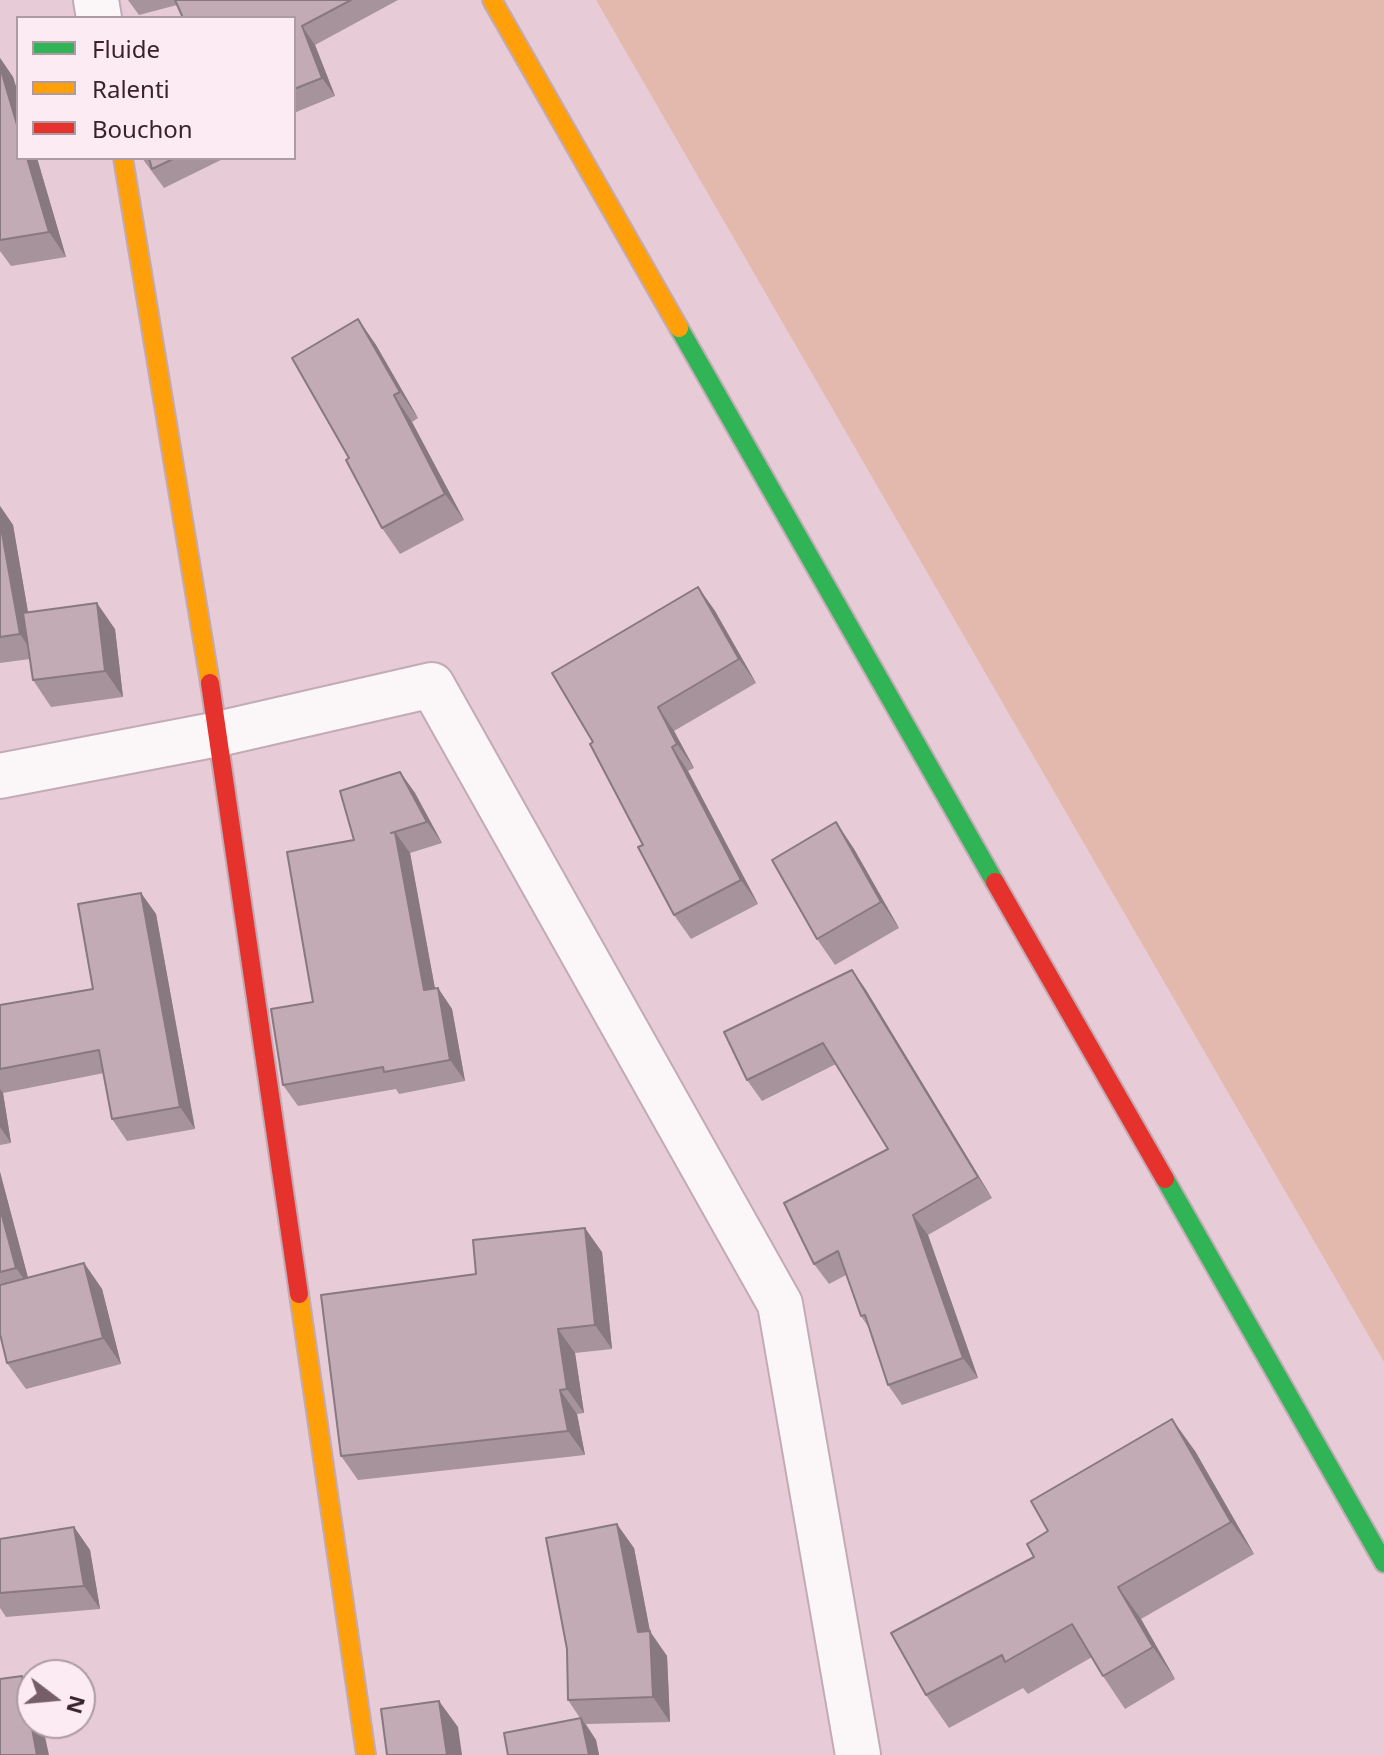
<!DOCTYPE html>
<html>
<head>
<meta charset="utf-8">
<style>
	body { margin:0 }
	#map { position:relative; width:1384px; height:1755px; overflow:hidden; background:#e7cbd7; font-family:"Noto Sans",sans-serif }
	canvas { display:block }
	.legend { position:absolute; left:16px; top:16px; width:280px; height:144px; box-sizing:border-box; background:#fcebf2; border:2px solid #ad9ba3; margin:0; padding:10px 14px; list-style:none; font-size:24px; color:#37232c }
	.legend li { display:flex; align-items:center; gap:16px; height:40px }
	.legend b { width:40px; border:2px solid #ad9ba3 }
	.north { position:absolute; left:16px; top:1659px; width:80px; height:80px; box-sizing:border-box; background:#fcebf2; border:2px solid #ad9ba3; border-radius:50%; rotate:106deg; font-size:22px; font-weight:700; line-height:32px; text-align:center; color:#37232c }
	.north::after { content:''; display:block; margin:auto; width:28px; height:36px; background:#755e68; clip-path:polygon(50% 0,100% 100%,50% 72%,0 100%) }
</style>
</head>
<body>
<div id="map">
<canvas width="1384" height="1755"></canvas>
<ul class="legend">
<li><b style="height:10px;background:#30b455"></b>Fluide</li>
<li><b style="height:10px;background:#ff9f0a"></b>Ralenti</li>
<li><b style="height:10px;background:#e5322d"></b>Bouchon</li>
</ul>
<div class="north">N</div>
</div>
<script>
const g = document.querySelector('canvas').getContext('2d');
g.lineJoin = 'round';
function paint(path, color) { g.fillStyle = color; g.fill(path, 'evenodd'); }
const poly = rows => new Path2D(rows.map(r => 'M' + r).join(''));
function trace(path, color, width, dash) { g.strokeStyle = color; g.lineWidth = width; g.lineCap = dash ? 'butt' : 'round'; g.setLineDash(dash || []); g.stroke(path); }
const green = poly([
	[596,0,1384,0,1384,1362]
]);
const street = poly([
	[96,0,99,18],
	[0,776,218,734,432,685,780,1304,858,1755]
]);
const fast = poly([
	[679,328,995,882],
	[1165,1179,1384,1563]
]);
const slow = poly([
	[492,0,679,328],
	[123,158,210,683],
	[299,1294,366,1755]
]);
const jam = poly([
	[210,683,299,1294],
	[995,882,1165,1179]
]);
const wall = poly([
	[128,0,398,0,315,45,335,96,294,113,294,18,177,5,139,15],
	[0,58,13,77,18,93,18,158,37,158,66,257,11,266,0,251],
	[142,158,225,158,164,188],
	[358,319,376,345,418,418,412,422,464,520,400,554,382,528,349,458],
	[0,506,13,525,28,613,115,629,123,697,51,707,33,680,30,659,0,663],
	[698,587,715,611,756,683,674,731,694,768,688,771,758,904,691,939,674,915,643,845,593,742],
	[400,772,415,793,442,843,410,853,435,988,438,988,452,1009,465,1081,399,1094,396,1089,298,1106,283,1085,313,1002,354,840],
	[836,822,854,849,899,928,835,965,817,939],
	[141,893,156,914,195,1129,127,1141,112,1119,104,1073,3,1093,11,1143,0,1145,0,1005,93,989],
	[852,970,866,990,992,1198,928,1235,978,1378,902,1405,888,1385,869,1328,861,1316,846,1275,829,1284,814,1264,888,1149,836,1064,762,1101,747,1080],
	[0,1172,28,1278,84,1263,102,1289,121,1364,26,1389,7,1363,0,1334],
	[602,1252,612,1349,575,1353,584,1413,577,1414,585,1455,358,1480,341,1456,476,1274],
	[1195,1451,1254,1554,1141,1619,1175,1679,1125,1709,1103,1676,1092,1657,1028,1694,1023,1688,949,1728,926,1695],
	[74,1527,90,1550,100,1609,6,1617,0,1608,0,1539],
	[634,1548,650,1631,667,1656,670,1722,586,1724,596,1740,599,1755,508,1755,580,1718,568,1700]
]);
const shadedWall = poly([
	[302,26,315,45,335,96,322,78],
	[0,58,13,77,18,93,18,128,0,67],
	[27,158,37,158,66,257,49,232],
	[358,319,376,345,418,418,400,392],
	[394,395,412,422,464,520,445,494],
	[0,506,13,525,36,658,20,634,0,522],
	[698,587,715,611,756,683,739,659],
	[97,603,115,629,123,697,105,671],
	[658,707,674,731,694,768,677,744],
	[672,747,688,771,758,904,741,880],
	[400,772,415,793,442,843,427,822],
	[836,822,854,849,899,928,881,902],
	[395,832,410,853,439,1011,424,990],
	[141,893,156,914,195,1129,180,1107],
	[852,970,866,990,992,1198,978,1177],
	[438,988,452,1009,465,1081,450,1060],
	[0,1089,3,1093,11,1143,0,1127],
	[0,1172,31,1289,16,1268,0,1208],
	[913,1215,928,1235,978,1378,963,1358],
	[585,1228,602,1252,612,1349,595,1325],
	[84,1263,102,1289,121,1364,103,1338],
	[558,1329,575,1353,584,1413,567,1389],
	[560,1390,577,1414,585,1455,568,1431],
	[1172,1419,1195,1451,1254,1554,1231,1522],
	[617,1524,634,1548,650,1632,667,1656,670,1722,653,1697,638,1632],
	[74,1527,90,1550,100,1609,84,1586],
	[1118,1587,1141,1619,1175,1679,1153,1647],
	[22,1676,32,1690,32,1723,42,1723,49,1755,37,1755],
	[439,1701,458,1727,462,1755,447,1755],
	[581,1718,596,1740,599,1755,589,1755]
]);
const building = poly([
	[175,0,351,0,302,26,322,78,294,89,294,18,183,18,175,0],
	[0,67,18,128,18,158,27,158,49,232,0,240,0,67],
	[149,158,175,158,152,169,149,158],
	[358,319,400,392,394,395,445,494,382,528,346,460,349,458,292,358,358,319],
	[0,522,20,634,0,637,0,522],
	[698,587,739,659,658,707,677,744,672,747,741,880,674,915,638,847,643,845,590,744,593,742,552,673,698,587],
	[97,603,105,671,33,680,23,613,97,603],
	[400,772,427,822,391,833,395,832,424,990,438,988,450,1060,384,1072,383,1067,283,1085,271,1009,313,1002,287,852,354,840,340,791,400,772],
	[836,822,881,902,817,939,772,860,836,822],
	[141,893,180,1107,112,1119,99,1050,0,1069,0,1005,93,989,78,904,141,893],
	[852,970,978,1177,913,1215,963,1358,888,1385,865,1315,861,1316,838,1251,814,1264,784,1203,888,1149,823,1043,747,1080,724,1032,852,970],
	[0,1208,16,1268,0,1272,0,1208],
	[585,1228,595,1325,558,1329,567,1389,560,1390,568,1431,341,1456,321,1295,476,1274,473,1240,585,1228],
	[84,1263,103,1338,7,1363,0,1334,0,1285,84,1263],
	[1172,1419,1231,1522,1118,1587,1153,1647,1103,1676,1072,1624,1005,1662,1002,1655,926,1695,891,1633,1034,1557,1027,1544,1048,1531,1031,1501,1172,1419],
	[617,1524,638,1632,650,1631,653,1697,568,1700,567,1649,546,1538,617,1524],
	[74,1527,84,1586,0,1593,0,1539,74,1527],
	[22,1676,37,1755,0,1755,0,1679,22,1676],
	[439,1701,447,1755,387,1755,381,1709,439,1701],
	[581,1718,589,1755,508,1755,504,1733,581,1718]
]);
paint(green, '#e4b9ad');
trace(street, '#c2abb5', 48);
trace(fast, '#c2abb5', 22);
trace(slow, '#c2abb5', 22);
trace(jam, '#c2abb5', 22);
trace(street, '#fbf7f9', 44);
trace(fast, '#30b455', 18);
trace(slow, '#ff9f0a', 18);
trace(jam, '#e5322d', 18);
paint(wall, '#a7939c');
paint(shadedWall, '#88787f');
paint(building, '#c2abb5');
trace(building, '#88787f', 2);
</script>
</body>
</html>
